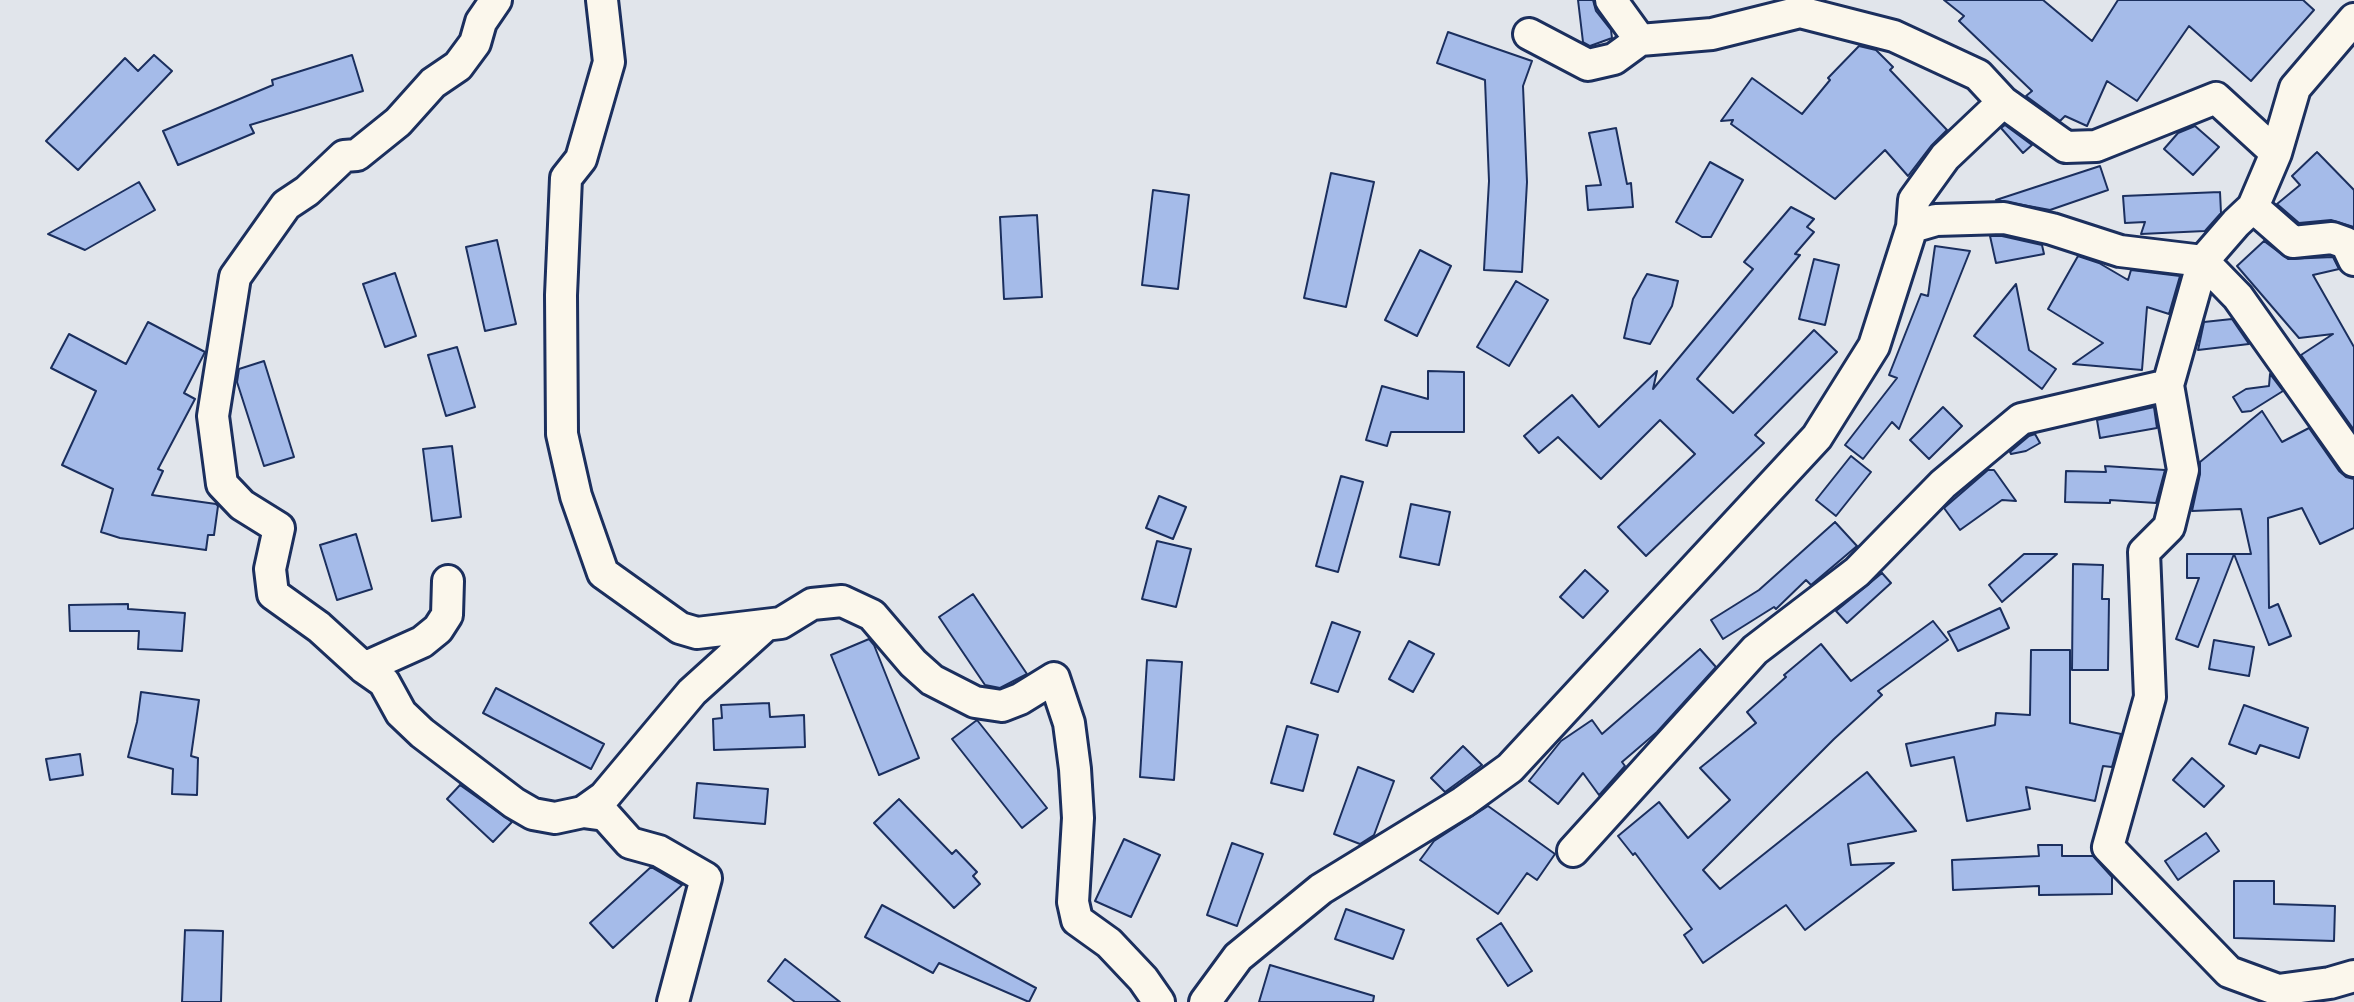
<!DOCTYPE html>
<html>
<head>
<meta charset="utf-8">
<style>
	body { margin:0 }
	canvas { display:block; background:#e1e5eb }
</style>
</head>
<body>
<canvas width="2354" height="1002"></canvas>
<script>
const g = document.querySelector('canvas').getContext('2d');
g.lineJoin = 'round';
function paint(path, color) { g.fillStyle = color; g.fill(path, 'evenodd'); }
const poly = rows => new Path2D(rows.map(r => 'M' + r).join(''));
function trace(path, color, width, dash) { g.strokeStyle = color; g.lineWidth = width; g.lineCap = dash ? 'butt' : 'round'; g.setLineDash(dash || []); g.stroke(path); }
const building = poly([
	[1578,0,1593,0,1596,11,1611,30,1612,38,1590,46,1583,42,1578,0],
	[1944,0,2043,0,2092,41,2118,0,2303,0,2314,10,2251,81,2189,26,2137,101,2107,81,2087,126,2065,116,2060,121,2026,96,2032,91,1959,21,1964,16,1944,0],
	[1448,32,1532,61,1523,86,1527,182,1522,272,1484,270,1489,181,1485,80,1437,63,1448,32],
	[1859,46,1876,50,1893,67,1890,70,1947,130,1931,146,1908,176,1885,150,1835,199,1731,124,1733,120,1721,121,1752,78,1802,114,1830,80,1828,78,1859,46],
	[154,55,172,71,78,170,46,141,125,58,138,71,154,55],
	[352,55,363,91,250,125,254,133,178,165,163,131,273,85,272,80,352,55],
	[2005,125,2032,145,2023,153,2001,128,2005,125],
	[2195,126,2219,147,2193,175,2164,149,2178,133,2195,126],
	[1616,128,1627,184,1631,183,1633,207,1588,210,1586,186,1601,185,1589,133,1616,128],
	[2317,152,2354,190,2354,227,2331,220,2299,223,2277,204,2300,185,2292,176,2317,152],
	[1710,162,1743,180,1711,237,1702,237,1676,222,1710,162],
	[2100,166,2108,190,2050,210,1996,200,2100,166],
	[1331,173,1374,182,1346,307,1304,298,1331,173],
	[139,182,155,210,85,250,48,234,139,182],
	[1153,190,1189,195,1178,289,1142,285,1153,190],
	[2220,192,2221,213,2205,231,2141,234,2145,222,2125,223,2123,196,2220,192],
	[1791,207,1814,219,1807,227,1814,232,1795,254,1800,255,1697,379,1733,413,1814,330,1837,352,1755,435,1764,443,1646,556,1618,527,1695,454,1660,420,1601,479,1558,437,1539,453,1524,436,1572,395,1599,427,1657,371,1653,389,1753,269,1744,262,1791,207],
	[1037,215,1042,297,1004,299,1000,217,1037,215],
	[1990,236,2002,236,2042,245,2044,254,1996,263,1990,236],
	[497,240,516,324,485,331,466,247,497,240],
	[2264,241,2288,259,2333,257,2339,269,2313,275,2354,347,2354,430,2301,355,2333,334,2299,338,2237,266,2264,241],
	[1935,246,1970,251,1899,429,1892,422,1863,459,1845,445,1897,378,1889,375,1921,294,1928,296,1935,246],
	[1420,250,1451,266,1417,336,1385,320,1420,250],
	[2078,256,2099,263,2128,280,2131,270,2180,276,2169,314,2147,307,2142,370,2073,364,2103,343,2048,309,2078,256],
	[1814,259,1839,265,1825,325,1799,319,1814,259],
	[395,273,416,336,385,347,363,284,395,273],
	[1647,274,1678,281,1672,306,1650,344,1624,338,1633,299,1647,274],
	[1516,281,1548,300,1509,366,1477,347,1516,281],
	[2016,284,2029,350,2056,369,2042,389,1974,336,2016,284],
	[2232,319,2249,344,2198,350,2204,322,2232,319],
	[148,322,205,352,184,393,195,399,158,469,163,471,152,495,216,504,218,506,214,535,208,535,206,550,120,538,101,532,113,489,62,465,96,391,51,368,69,334,126,364,148,322],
	[457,347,475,407,446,416,428,355,457,347],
	[264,361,294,457,264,466,237,382,239,369,264,361],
	[1428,371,1464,372,1464,432,1391,432,1387,446,1366,440,1382,386,1428,399,1428,371],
	[2270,374,2283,391,2251,411,2242,412,2233,397,2246,389,2269,386,2270,374],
	[1943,407,1962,426,1929,459,1910,440,1943,407],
	[2154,407,2157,428,2100,438,2097,420,2154,407],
	[2262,411,2282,442,2309,428,2339,471,2346,477,2354,479,2354,528,2320,544,2302,508,2268,518,2269,608,2278,604,2291,636,2269,645,2234,554,2251,554,2241,509,2192,511,2200,474,2200,462,2262,411],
	[2035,434,2040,443,2026,451,2011,454,2010,452,2029,436,2035,434],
	[452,446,461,517,432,521,423,449,452,446],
	[1851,456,1871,472,1836,516,1816,500,1851,456],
	[2105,466,2165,470,2156,503,2110,500,2110,503,2065,502,2066,471,2106,472,2105,466],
	[1988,470,1994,470,2016,501,2002,500,1960,530,1944,508,1988,470],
	[1341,476,1363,482,1338,572,1316,566,1341,476],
	[1159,496,1186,507,1173,539,1146,528,1159,496],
	[1411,504,1450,512,1439,565,1400,557,1411,504],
	[1835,522,1857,546,1811,585,1806,580,1776,609,1774,607,1723,639,1711,620,1759,590,1835,522],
	[356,534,372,589,337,600,320,545,356,534],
	[1157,541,1191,549,1176,607,1142,599,1157,541],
	[2024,554,2057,554,2002,602,1989,585,2024,554],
	[2187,554,2234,554,2198,647,2176,639,2199,578,2187,578,2187,554],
	[2073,564,2103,565,2102,599,2109,599,2108,670,2072,670,2073,564],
	[1585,570,1608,591,1583,618,1560,597,1585,570],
	[1882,573,1891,583,1847,623,1836,611,1882,573],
	[973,594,1027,674,1000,688,985,685,939,617,973,594],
	[128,604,128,609,185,613,182,651,138,649,139,631,70,631,69,605,128,604],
	[2000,608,2009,628,1958,651,1948,632,2000,608],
	[1933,621,1948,640,1878,691,1882,695,1834,739,1703,870,1720,889,1867,772,1916,831,1848,844,1851,865,1894,863,1805,930,1786,905,1703,963,1684,935,1692,929,1635,853,1633,855,1618,836,1659,802,1688,838,1730,800,1700,768,1756,723,1747,712,1786,677,1784,675,1821,644,1851,681,1933,621],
	[1332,622,1360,632,1338,692,1311,683,1332,622],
	[869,639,874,645,919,758,879,775,831,655,869,639],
	[2214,640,2254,647,2249,676,2209,669,2214,640],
	[1409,641,1434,654,1413,692,1389,679,1409,641],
	[1700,649,1716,667,1657,732,1622,762,1625,766,1601,793,1599,795,1583,773,1558,804,1529,781,1561,741,1592,720,1602,734,1700,649],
	[2031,650,2070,650,2070,723,2121,734,2112,767,2103,766,2095,801,2026,787,2030,809,1967,821,1954,757,1911,766,1906,744,1995,725,1996,713,2030,715,2031,650],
	[1147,660,1182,662,1174,780,1140,777,1147,660],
	[496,688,604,744,591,769,483,713,496,688],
	[141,692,199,700,191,756,198,758,197,795,172,794,173,769,128,757,137,722,141,692],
	[769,703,770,717,804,715,805,747,714,750,713,719,722,718,721,705,769,703],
	[2244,705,2308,728,2299,758,2260,745,2256,754,2229,744,2244,705],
	[977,720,1047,808,1022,828,952,739,977,720],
	[1287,726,1318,735,1303,791,1271,783,1287,726],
	[1463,746,1482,765,1445,792,1431,778,1463,746],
	[80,754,83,775,50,780,46,759,80,754],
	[2192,758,2224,786,2204,807,2173,780,2192,758],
	[1358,767,1394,781,1374,835,1360,844,1334,834,1358,767],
	[697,783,768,789,765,824,694,818,697,783],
	[460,785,512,822,493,842,447,799,460,785],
	[899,799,952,854,956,850,977,872,973,876,980,884,954,908,874,823,899,799],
	[1488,806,1555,854,1537,880,1527,873,1498,914,1420,860,1434,841,1488,806],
	[2206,833,2219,851,2178,880,2165,861,2206,833],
	[1124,839,1160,855,1131,917,1095,901,1124,839],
	[1232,843,1263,854,1237,926,1207,915,1232,843],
	[2038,845,2062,845,2062,856,2093,856,2112,877,2112,894,2039,895,2039,886,1953,890,1952,860,2039,856,2038,845],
	[651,867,682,885,613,948,590,923,651,867],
	[2234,881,2274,881,2274,904,2335,906,2334,941,2234,938,2234,881],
	[882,905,1036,988,1029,1002,939,963,933,973,865,937,882,905],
	[1346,909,1404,930,1393,959,1335,939,1346,909],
	[1501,923,1532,971,1508,986,1477,939,1501,923],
	[185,930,223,931,221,1002,182,1002,185,930],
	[785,959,840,1002,795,1002,768,981,785,959],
	[1270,965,1374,996,1373,1002,1259,1002,1270,965]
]);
const minor = poly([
	[496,0,481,22,475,43,458,66,433,83,398,122,357,155,344,156,307,191,286,205,235,277,213,416,222,484,242,505,279,528,270,569,273,594,319,627,364,668,384,682,401,713,422,733,514,803,533,814,555,818,583,812,605,815,630,843,659,851,706,878,673,1002],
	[602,0,609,62,581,159,566,178,561,295,562,434,576,496,603,573,680,628,697,633,781,623,812,604,842,601,872,615,913,663,932,680,975,702,1002,706,1020,699,1054,678,1069,723,1075,769,1078,818,1073,902,1077,920,1109,943,1143,979,1159,1002],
	[1611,0,1640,40],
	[1529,34,1588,65,1614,59,1640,40,1712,34,1800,12,1894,36,1978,75,2003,102,2066,147,2096,146,2216,98,2276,153],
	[2253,207,2293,242,2332,238,2346,243,2354,260],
	[1912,227,1914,200,1945,157,2003,102],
	[2354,461,2238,297,2203,261,2168,385,2183,470,2169,527,2144,552,2150,697,2108,847,2229,972,2278,990,2330,983,2354,976],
	[364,668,422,642,438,629,447,615,448,581],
	[583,812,604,797,692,692,766,625],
	[1573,851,1755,650,1857,572,1943,484,2021,419,2168,385],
	[1205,1002,1238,957,1321,889,1463,802,1510,768,1817,437,1874,346,1912,227,1936,220,2004,218,2052,229,2120,251,2203,261,2236,223,2253,207,2276,153,2295,88,2354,19]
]);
paint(building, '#a5bbe9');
trace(building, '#1b2f5e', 2);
trace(minor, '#1b2f5e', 36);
trace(minor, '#fbf7ec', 30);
</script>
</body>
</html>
